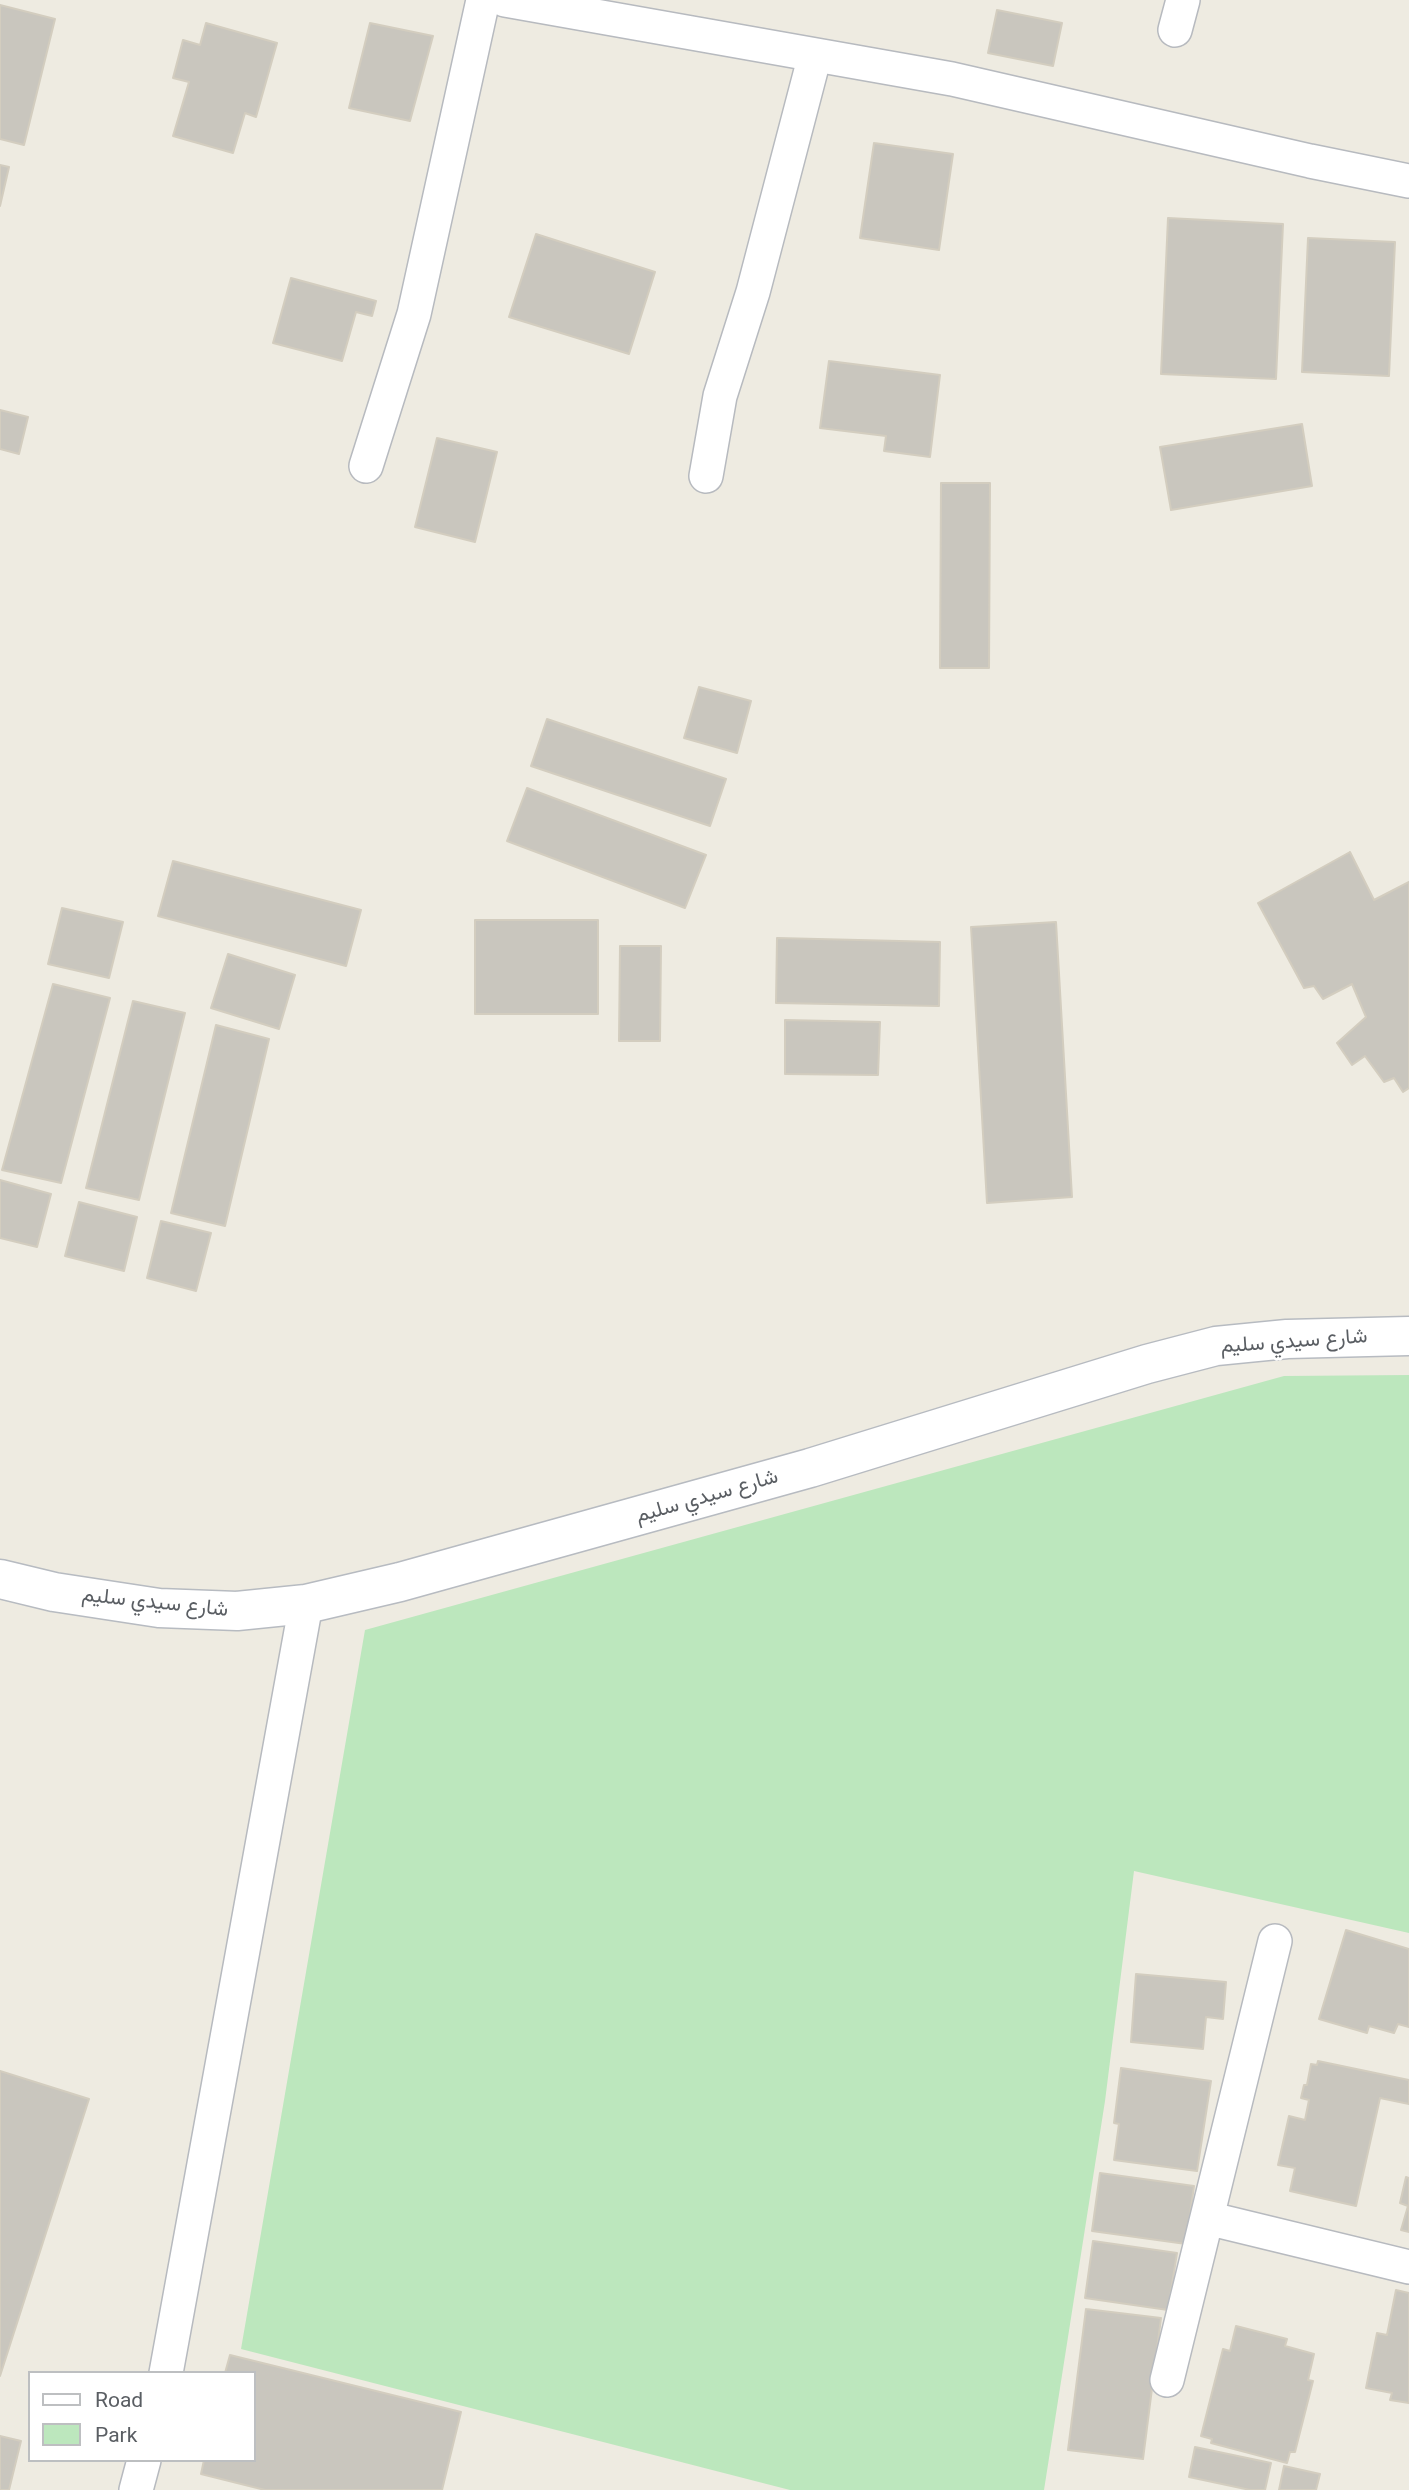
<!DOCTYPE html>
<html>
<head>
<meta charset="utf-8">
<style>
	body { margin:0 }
	#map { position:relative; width:1409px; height:2490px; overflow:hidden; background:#eeebe1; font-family:Roboto,sans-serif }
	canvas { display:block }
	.legend { position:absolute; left:28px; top:2371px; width:228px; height:91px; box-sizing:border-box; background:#fff; border:2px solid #bdbfc1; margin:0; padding:9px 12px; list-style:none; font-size:21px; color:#5a5e63 }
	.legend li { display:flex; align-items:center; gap:14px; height:35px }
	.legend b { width:35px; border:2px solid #bdbfc1 }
</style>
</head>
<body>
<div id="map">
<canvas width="1409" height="2490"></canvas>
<ul class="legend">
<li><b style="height:9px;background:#fff"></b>Road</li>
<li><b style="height:19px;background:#bce7bd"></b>Park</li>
</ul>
</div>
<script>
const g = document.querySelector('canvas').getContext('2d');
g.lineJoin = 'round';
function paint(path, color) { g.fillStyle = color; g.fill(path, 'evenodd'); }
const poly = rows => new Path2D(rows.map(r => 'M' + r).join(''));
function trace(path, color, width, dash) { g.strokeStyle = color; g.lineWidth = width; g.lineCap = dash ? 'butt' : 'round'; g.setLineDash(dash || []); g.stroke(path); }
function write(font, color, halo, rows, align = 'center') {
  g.font = font + ' Roboto,Vazirmatn,sans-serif'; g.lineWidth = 5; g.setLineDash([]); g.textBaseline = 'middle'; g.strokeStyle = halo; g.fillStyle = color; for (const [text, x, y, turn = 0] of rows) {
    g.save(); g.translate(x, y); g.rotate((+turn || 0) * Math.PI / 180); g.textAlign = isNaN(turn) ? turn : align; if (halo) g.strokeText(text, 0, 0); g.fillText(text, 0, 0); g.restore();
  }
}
const green = poly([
	[1409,1375,1409,1933,1134,1871,1105,2101,1044,2490,790,2490,241,2349,365,1630,1284,1376]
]);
const building = poly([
	[0,5,55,19,24,145,0,139,0,5],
	[997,10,1062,23,1053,66,988,53,997,10],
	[206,23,277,43,256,117,245,113,233,153,173,136,189,82,173,78,183,40,200,45,206,23],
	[370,23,433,36,410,121,349,108,370,23],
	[874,143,953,154,939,250,860,238,874,143],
	[0,165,9,167,0,206,0,165],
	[1168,218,1283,224,1276,379,1161,374,1168,218],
	[536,234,655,272,629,354,509,317,536,234],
	[1308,238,1395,242,1389,376,1302,372,1308,238],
	[291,278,376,301,372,316,356,312,342,361,273,343,291,278],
	[829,361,940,375,930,457,884,451,886,436,820,428,829,361],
	[0,410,28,417,19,454,0,449,0,410],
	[1302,424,1312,486,1171,510,1160,447,1302,424],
	[437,438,497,452,475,542,415,527,437,438],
	[941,483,990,483,989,668,940,668,941,483],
	[699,687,751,701,737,753,684,738,699,687],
	[547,719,726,779,710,826,531,766,547,719],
	[527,788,706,855,685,908,507,841,527,788],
	[1350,852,1374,900,1409,882,1409,1088,1403,1092,1394,1078,1384,1082,1365,1056,1352,1065,1337,1043,1366,1017,1352,984,1323,999,1314,986,1304,988,1258,903,1350,852],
	[173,861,361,910,346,966,158,916,173,861],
	[62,908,123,922,109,978,48,964,62,908],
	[475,920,598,920,598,1014,475,1014,475,920],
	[1056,922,1072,1197,987,1203,971,927,1056,922],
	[777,938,940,942,939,1006,776,1003,777,938],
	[620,946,661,946,660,1041,619,1041,620,946],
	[228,954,295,975,279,1029,211,1008,228,954],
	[53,984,110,998,61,1183,2,1170,53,984],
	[133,1001,185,1013,139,1200,86,1188,133,1001],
	[785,1020,880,1022,878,1075,785,1074,785,1020],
	[216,1025,269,1039,225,1226,171,1213,216,1025],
	[0,1180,51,1194,37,1247,0,1238,0,1180],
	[79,1202,137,1217,124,1271,65,1256,79,1202],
	[161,1221,211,1233,196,1291,147,1278,161,1221],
	[1346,1930,1409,1949,1409,2027,1398,2024,1394,2033,1369,2026,1367,2033,1319,2019,1346,1930],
	[1136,1974,1226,1982,1223,2019,1206,2017,1203,2049,1131,2042,1136,1974],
	[1318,2061,1409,2080,1409,2104,1380,2098,1356,2206,1290,2191,1295,2168,1278,2165,1289,2116,1305,2120,1309,2100,1301,2098,1304,2085,1307,2085,1311,2064,1317,2065,1318,2061],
	[1121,2068,1211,2081,1197,2171,1114,2160,1119,2124,1114,2123,1121,2068],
	[0,2071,89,2099,0,2376,0,2071],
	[1100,2173,1194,2186,1186,2244,1092,2231,1100,2173],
	[1406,2177,1409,2178,1409,2232,1401,2230,1408,2206,1400,2203,1406,2177],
	[1093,2241,1177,2253,1168,2310,1085,2298,1093,2241],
	[1396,2290,1409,2293,1409,2403,1390,2400,1392,2393,1366,2388,1377,2333,1387,2335,1396,2290],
	[1086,2309,1161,2318,1143,2459,1068,2450,1086,2309],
	[1236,2326,1287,2339,1285,2346,1314,2354,1308,2380,1313,2381,1295,2452,1290,2452,1287,2463,1211,2443,1212,2439,1201,2436,1223,2349,1230,2351,1236,2326],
	[230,2355,461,2412,442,2490,265,2490,201,2474,204,2460,254,2460,254,2373,225,2373,230,2355],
	[0,2436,21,2441,9,2490,0,2490,0,2436],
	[1195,2447,1271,2463,1265,2490,1250,2490,1189,2477,1195,2447],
	[1284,2466,1320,2474,1316,2490,1279,2490,1284,2466]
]);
const street = poly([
	[505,0,952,79,1310,161,1409,181],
	[1175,30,1183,0],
	[366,466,414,314,483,0],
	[706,476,720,396,753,292,815,55],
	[1207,2218,1409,2267],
	[166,2373,306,1604],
	[1167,2380,1275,1941],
	[136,2490,144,2460]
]);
const secondary = poly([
	[0,1579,54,1592,159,1608,237,1611,306,1604,400,1582,810,1468,1147,1364,1216,1346,1287,1339,1409,1336]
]);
const streetNames = [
	["شارع سيدي سليم",1294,1342,-4],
	["شارع سيدي سليم",707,1497,-16],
	["شارع سيدي سليم",155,1603,6]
];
paint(green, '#bce7bd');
paint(building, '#c9c6be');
trace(building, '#d3cdbf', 2);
trace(street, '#b7babf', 36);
trace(secondary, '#b7bbc1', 41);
trace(street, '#fff', 33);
trace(secondary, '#fff', 38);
write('21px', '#5a5e63', '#fff', streetNames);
</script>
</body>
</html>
